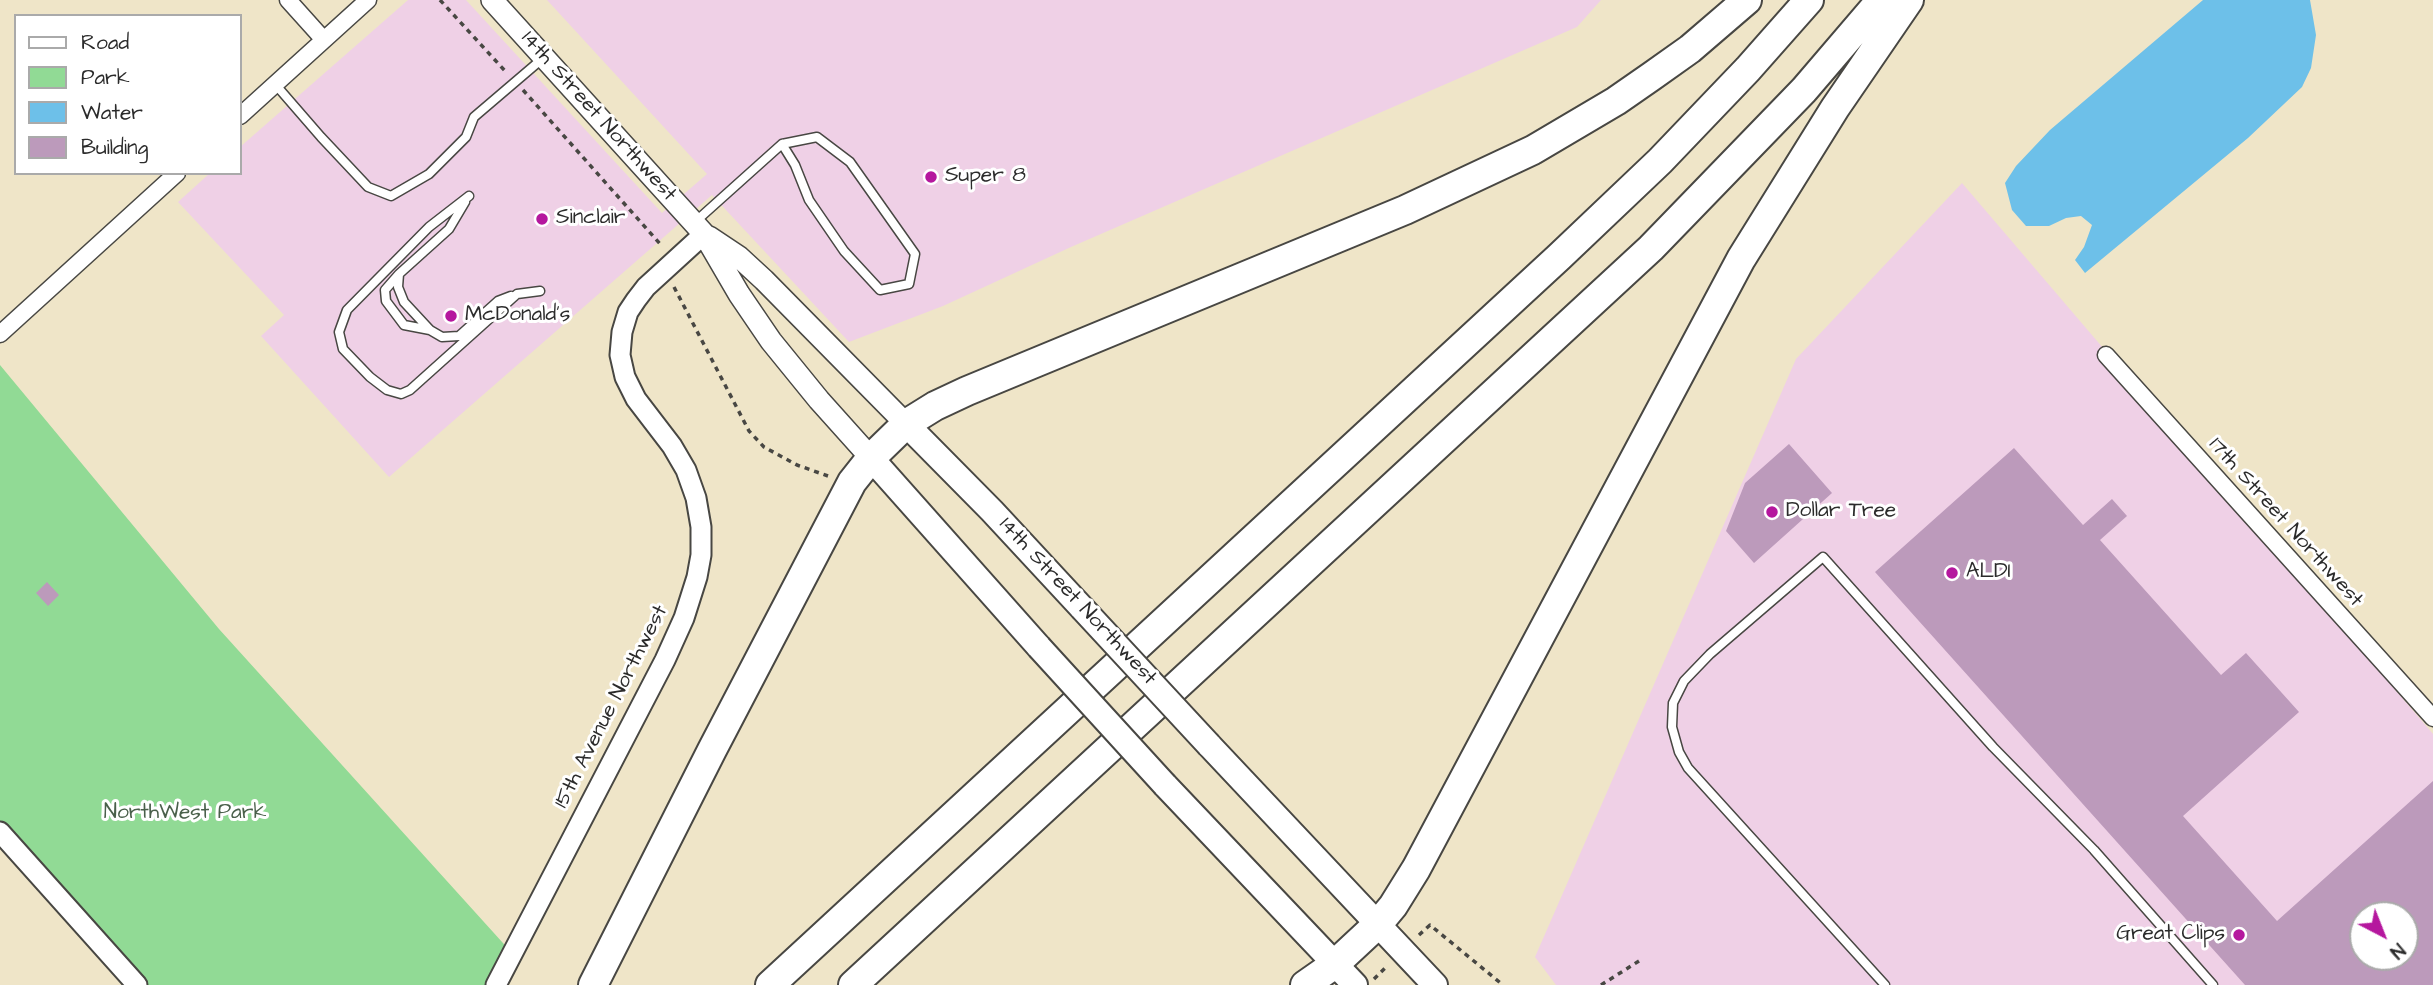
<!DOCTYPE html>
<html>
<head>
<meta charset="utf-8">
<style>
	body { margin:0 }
	#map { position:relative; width:2433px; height:985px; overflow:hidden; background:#efe5c8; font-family:"Architects Daughter",sans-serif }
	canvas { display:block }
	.legend { position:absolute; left:14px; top:14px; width:228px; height:161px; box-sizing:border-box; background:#fff; border:2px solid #aaa; margin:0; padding:9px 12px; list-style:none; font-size:21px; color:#2b2b2b }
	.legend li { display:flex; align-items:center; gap:14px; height:35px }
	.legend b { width:35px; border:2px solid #aaa }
	.north { position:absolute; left:2349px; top:901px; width:70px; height:70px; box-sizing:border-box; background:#fff; border:2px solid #aaa; border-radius:50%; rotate:138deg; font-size:19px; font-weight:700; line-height:28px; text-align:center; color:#2b2b2b }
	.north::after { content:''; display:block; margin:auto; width:24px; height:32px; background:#b5179e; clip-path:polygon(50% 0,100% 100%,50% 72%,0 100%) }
</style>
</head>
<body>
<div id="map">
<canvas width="2433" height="985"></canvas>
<ul class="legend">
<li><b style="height:9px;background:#fff"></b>Road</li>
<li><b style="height:19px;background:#91da95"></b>Park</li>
<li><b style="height:19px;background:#6dc0e9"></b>Water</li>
<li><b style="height:19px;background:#bc9abb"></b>Building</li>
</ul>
<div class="north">N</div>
</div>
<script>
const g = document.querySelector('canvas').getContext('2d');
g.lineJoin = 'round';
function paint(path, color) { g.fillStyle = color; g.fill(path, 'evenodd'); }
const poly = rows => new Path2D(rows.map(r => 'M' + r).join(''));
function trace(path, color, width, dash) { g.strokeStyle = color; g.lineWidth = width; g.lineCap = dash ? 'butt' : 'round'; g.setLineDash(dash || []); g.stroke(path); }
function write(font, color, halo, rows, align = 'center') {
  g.font = font + ' "Architects Daughter",sans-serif'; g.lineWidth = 6; g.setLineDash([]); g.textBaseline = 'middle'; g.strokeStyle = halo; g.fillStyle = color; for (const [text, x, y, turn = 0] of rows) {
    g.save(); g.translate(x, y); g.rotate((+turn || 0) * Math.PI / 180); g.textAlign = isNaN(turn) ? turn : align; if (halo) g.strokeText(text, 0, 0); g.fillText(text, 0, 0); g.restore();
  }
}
const built = poly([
	[408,0,466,0,662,213,707,174,547,0,1601,0,1577,27,1071,247,943,306,849,342,712,195,389,477,261,336,284,315,178,202,210,173,240,173,240,147],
	[1962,183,2433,734,2433,985,1556,985,1535,957,1796,359],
	[2363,915,2405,915,2405,957,2363,957]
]);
const green = poly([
	[0,365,219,629,512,953,494,985,137,985,0,832]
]);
const water = poly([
	[2203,0,2310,0,2316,35,2311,68,2302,87,2248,138,2085,273,2075,260,2084,247,2092,225,2081,216,2066,218,2049,226,2026,226,2012,210,2005,183,2016,166,2050,130]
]);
const building = poly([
	[1789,444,1832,493,1754,563,1726,531,1745,483],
	[2014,448,2083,525,2112,499,2127,516,2100,540,2221,675,2246,653,2299,712,2183,816,2277,921,2433,781,2433,985,2245,985,1875,572],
	[2363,915,2405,915,2405,957,2363,957],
	[47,582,59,595,48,606,36,593]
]);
const path = poly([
	[440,0,506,72],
	[523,90,662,246],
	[674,287,749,431,764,447,797,465,828,476],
	[1419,935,1430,925,1503,985],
	[1374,979,1388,965],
	[1601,985,1639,961]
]);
const service = poly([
	[275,84,321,137,368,187,391,196,429,174,466,137,474,117,542,59],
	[469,196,429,227,347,310,339,332,343,349,370,377,387,390,401,394,410,390,517,294,540,291],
	[465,202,449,229,399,274,398,287,404,302,430,330,442,337,459,336,498,301,511,296],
	[695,222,782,144,817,137,850,162,915,254,909,284,880,290,844,251,809,200,795,165,782,144],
	[399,274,385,290,386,301,404,325,430,330],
	[1885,985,1688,768,1679,752,1672,727,1673,703,1684,681,1710,654,1823,557,1993,747,2094,850,2213,985]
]);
const minor = poly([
	[288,0,324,40],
	[240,116,368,0],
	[0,334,177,173],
	[2106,355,2433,718]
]);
const tertiary = poly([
	[0,832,137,985],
	[496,985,665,660,684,618,697,577,701,555,701,527,696,498,686,470,672,446,636,399,625,377,620,355,622,332,628,312,636,300,646,287,704,234]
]);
const secondary = poly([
	[492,0,704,234,739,294,771,341,819,400,871,458],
	[709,237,739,257,764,280,906,424]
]);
const primary = poly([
	[906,424,992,511,1082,608],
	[871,458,1039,647],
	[1209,745,1435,985],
	[1165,785,1355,985]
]);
const motorway = poly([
	[593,985,712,750,852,482,871,458,906,424,935,406,967,391,1405,210,1533,150,1616,101,1652,76,1690,49,1747,0],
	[770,985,1559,257,1660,161,1748,69,1809,0],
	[853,985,1651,248,1804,90,1881,0],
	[1305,985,1335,964,1378,924,1393,906,1416,869,1741,259,1835,108,1909,0]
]);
const primaryBridge = poly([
	[1082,608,1209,745],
	[1039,647,1165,785]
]);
const markers = [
	[931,177,7,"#b5179e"],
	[542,219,7,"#b5179e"],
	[451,316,7,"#b5179e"],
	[1772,512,7,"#b5179e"],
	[1952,573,7,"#b5179e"],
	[2239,935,7,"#b5179e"]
];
const streetNames = [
	["14th Street Northwest",598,117,48],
	["17th Street Northwest",2285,523,48],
	["14th Street Northwest",1077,602,47],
	["15th Avenue Northwest",612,707,-63]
];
const poiNames = [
	["Super 8",945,177],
	["Sinclair",556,219],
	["McDonald's",465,316],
	["Dollar Tree",1786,512],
	["ALDI",1966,573],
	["Great Clips",2225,935,"right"]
];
const parkNames = [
	["NorthWest Park",185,814]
];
paint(built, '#efd0e6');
paint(green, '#91da95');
paint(water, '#6dc0e9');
paint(building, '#bc9abb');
trace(service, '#484743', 11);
trace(minor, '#484743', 19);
trace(tertiary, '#484743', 23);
trace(secondary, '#484743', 24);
trace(primary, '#484743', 28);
trace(motorway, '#484743', 32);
trace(path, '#484743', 3.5, [5, 5]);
trace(service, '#fff', 8);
trace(minor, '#fff', 16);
trace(tertiary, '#fff', 19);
trace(secondary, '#fff', 21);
trace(primary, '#fff', 24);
trace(motorway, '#fff', 28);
trace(primaryBridge, '#484743', 28, []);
trace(primaryBridge, '#fff', 24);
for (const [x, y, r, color] of markers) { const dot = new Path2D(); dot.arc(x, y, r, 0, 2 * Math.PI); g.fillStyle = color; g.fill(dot); trace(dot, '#fff', 2.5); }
write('21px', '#2b2b2b', '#fff', streetNames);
write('21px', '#2b2b2b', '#fff', poiNames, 'left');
write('21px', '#4a604b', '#fff', parkNames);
</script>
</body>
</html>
